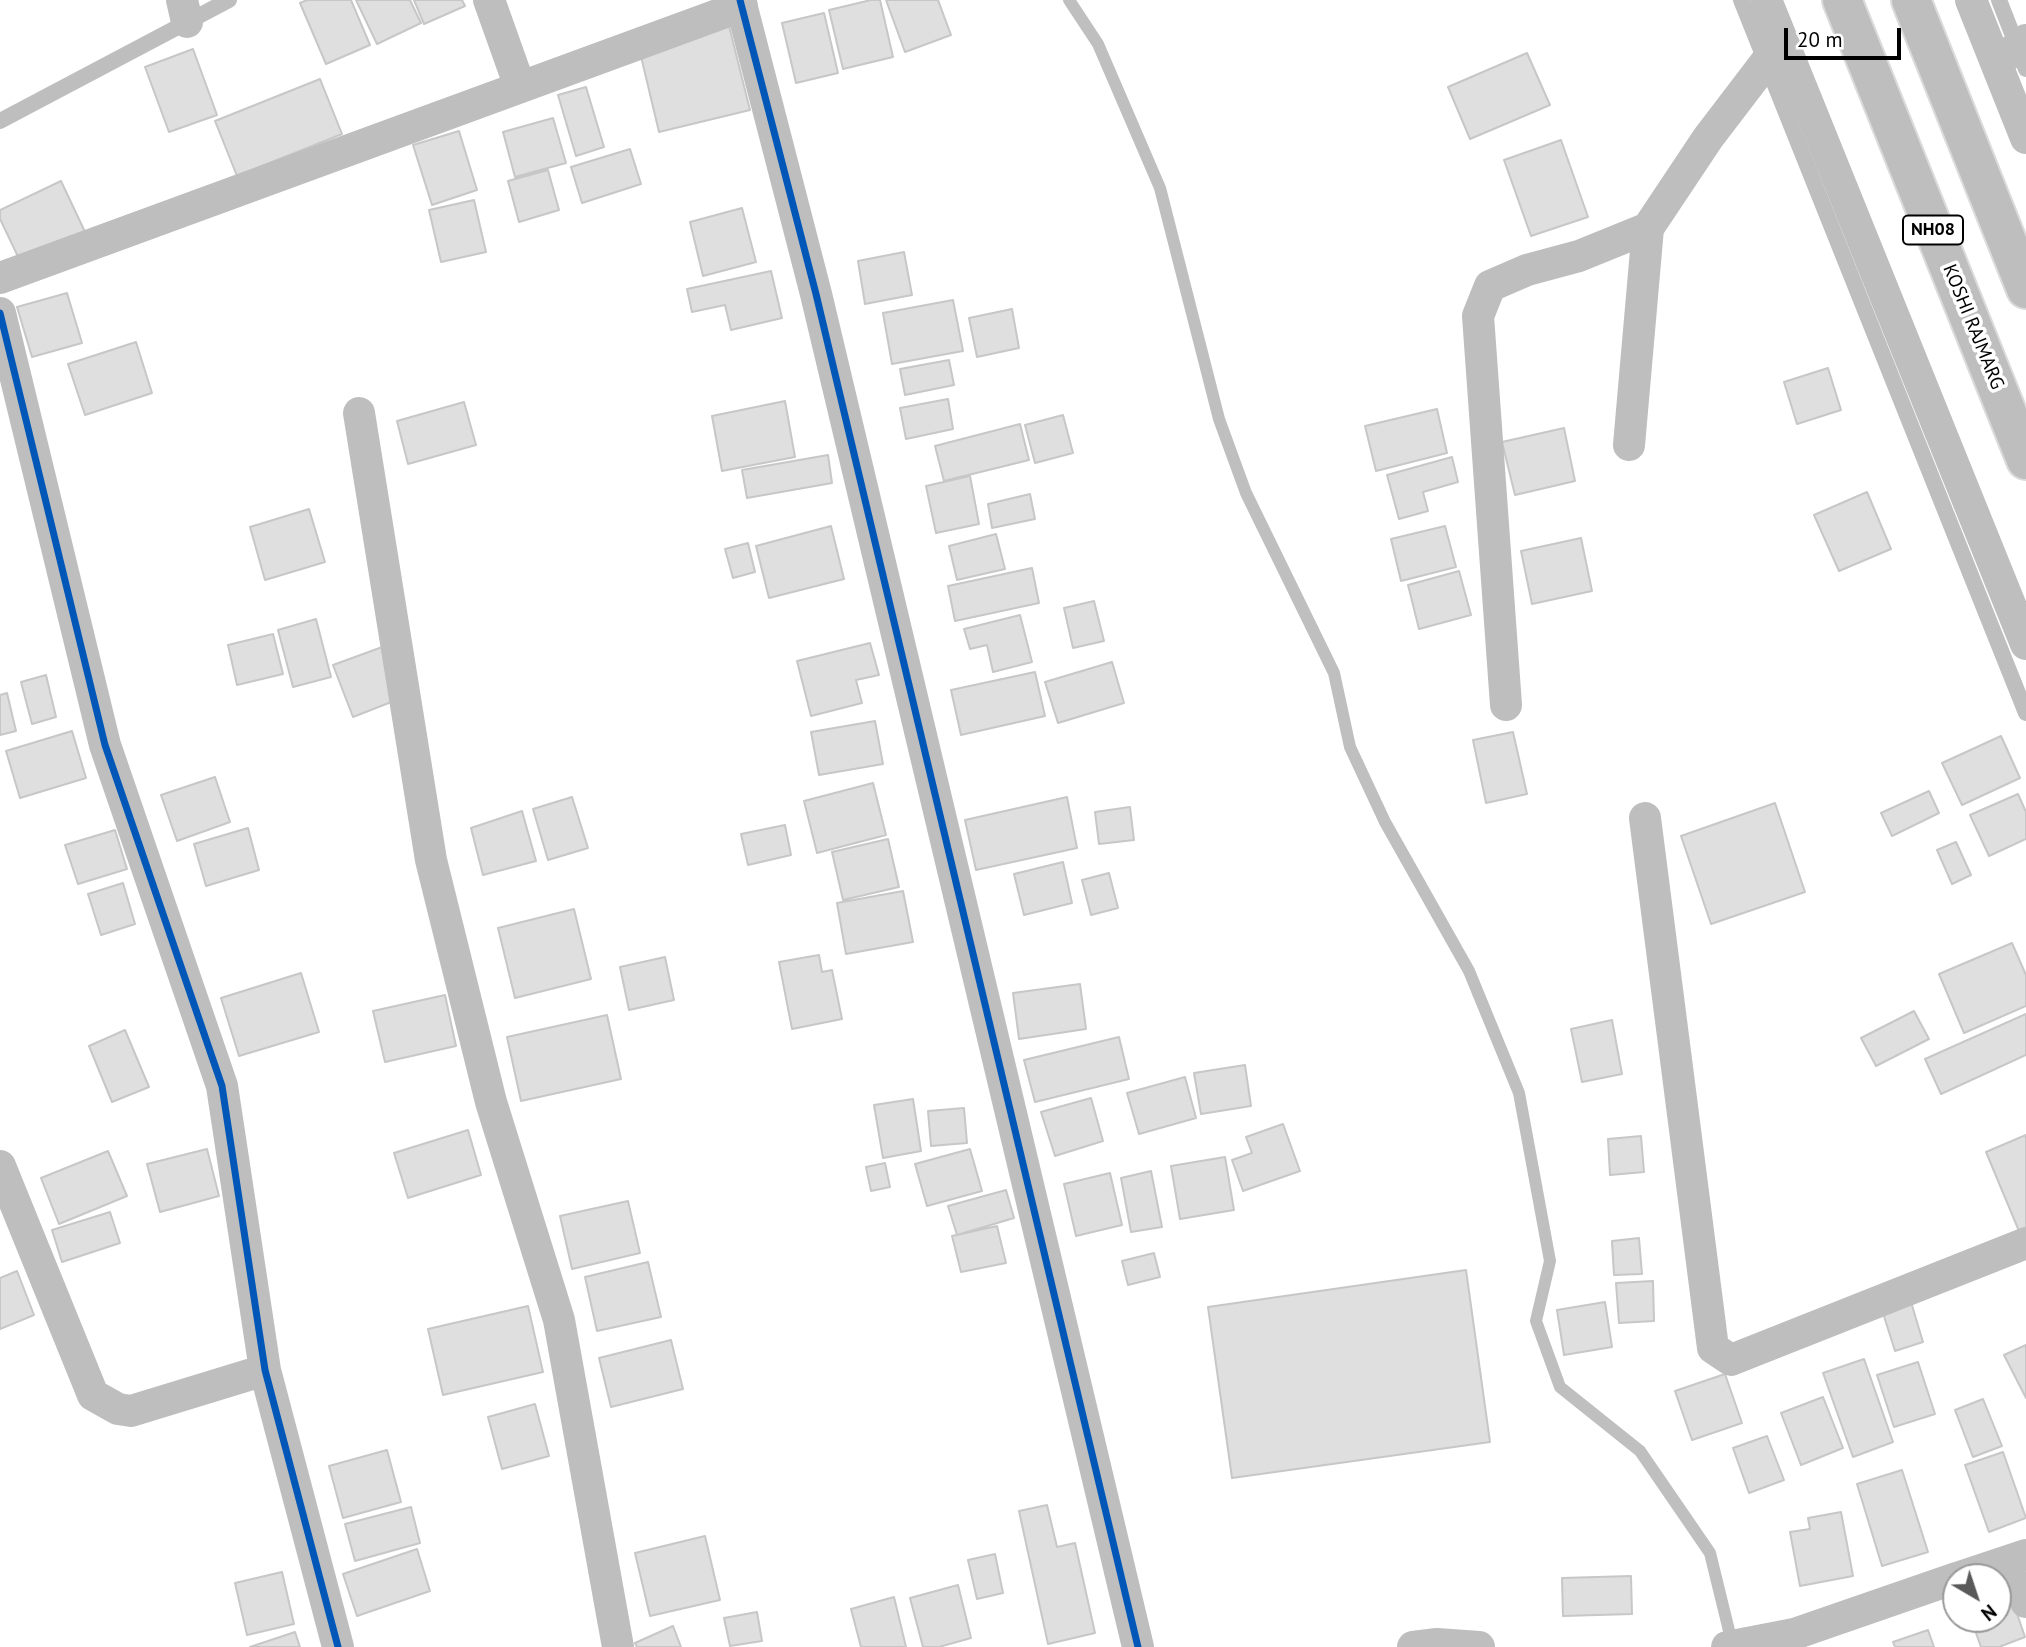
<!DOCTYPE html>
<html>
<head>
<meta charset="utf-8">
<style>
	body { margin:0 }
	#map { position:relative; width:2026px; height:1647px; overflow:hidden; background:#fff; font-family:"PT Sans",sans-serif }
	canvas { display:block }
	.north { position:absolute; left:1942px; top:1563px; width:70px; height:70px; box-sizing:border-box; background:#fff; border:2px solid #999; border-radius:50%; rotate:141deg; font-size:19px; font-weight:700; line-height:28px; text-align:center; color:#000 }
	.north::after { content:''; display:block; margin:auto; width:24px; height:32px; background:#595959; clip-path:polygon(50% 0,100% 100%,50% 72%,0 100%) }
	.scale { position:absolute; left:1784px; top:28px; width:117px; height:32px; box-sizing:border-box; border:4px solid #000; border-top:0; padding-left:9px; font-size:21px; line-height:24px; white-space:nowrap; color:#000; -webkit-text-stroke:5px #fff; paint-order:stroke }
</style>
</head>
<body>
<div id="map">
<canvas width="2026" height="1647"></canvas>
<div class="north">N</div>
<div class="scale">20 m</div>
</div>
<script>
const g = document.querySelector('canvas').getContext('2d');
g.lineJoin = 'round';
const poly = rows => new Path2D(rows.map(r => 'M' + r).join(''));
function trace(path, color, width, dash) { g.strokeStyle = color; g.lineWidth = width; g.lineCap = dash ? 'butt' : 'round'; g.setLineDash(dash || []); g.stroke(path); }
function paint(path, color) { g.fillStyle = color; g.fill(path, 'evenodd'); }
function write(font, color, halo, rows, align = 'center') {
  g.font = font + ' "PT Sans",sans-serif'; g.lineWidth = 7; g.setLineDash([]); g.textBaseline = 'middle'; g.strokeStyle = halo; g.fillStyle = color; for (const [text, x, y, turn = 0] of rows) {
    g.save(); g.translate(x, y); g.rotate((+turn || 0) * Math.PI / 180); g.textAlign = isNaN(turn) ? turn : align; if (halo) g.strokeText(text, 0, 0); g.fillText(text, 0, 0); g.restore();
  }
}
const stream = poly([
	[1069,0,1098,44,1160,188,1219,419,1246,493,1334,673,1350,747,1385,822,1469,971,1519,1093,1550,1261,1536,1321,1560,1387,1640,1451,1710,1553,1733,1647]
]);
const building = poly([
	[307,0,351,0,370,45,326,64,300,3,307,0],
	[356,0,410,0,421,23,377,44,356,0],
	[414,0,462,0,465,6,424,24,414,0],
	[871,0,880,0,893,57,843,69,829,10,871,0],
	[886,0,938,0,951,35,905,52,886,0],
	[824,13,838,73,796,83,782,23,824,13],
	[729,26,750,110,659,132,639,48,729,26],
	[193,49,217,115,169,132,145,67,193,49],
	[1527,53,1550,105,1470,139,1448,87,1527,53],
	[320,79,342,134,237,176,215,121,320,79],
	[586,87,604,147,576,156,558,95,586,87],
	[553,118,566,163,515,177,503,132,553,118],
	[459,131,477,190,432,205,413,145,459,131],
	[1561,140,1588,217,1531,236,1504,160,1561,140],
	[630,149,641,184,582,203,571,167,630,149],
	[548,170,559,210,519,222,508,181,548,170],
	[61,181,86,234,22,265,0,219,0,210,61,181],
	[474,200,486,252,441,262,429,210,474,200],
	[742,208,756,262,703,276,690,222,742,208],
	[904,252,912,295,865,304,858,261,904,252],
	[771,271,782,318,731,330,725,305,692,312,687,289,771,271],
	[67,293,82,343,32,357,17,307,67,293],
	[953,300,963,351,892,364,883,313,953,300],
	[1012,309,1019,348,977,357,969,318,1012,309],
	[136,342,152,393,85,415,68,364,136,342],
	[949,360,954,385,905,395,900,369,949,360],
	[1828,368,1841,410,1797,424,1784,382,1828,368],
	[948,399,953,429,906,439,900,408,948,399],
	[785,401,795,457,722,471,712,416,785,401],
	[464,402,476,445,408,464,397,421,464,402],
	[1437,409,1447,453,1376,471,1365,426,1437,409],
	[1063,415,1073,453,1035,463,1025,425,1063,415],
	[1020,424,1029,460,944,481,935,446,1020,424],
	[1564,428,1575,481,1515,495,1502,442,1564,428],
	[828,455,832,483,747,498,742,470,828,455],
	[1452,457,1458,482,1423,492,1428,511,1399,519,1387,475,1452,457],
	[970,476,979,524,936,533,926,486,970,476],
	[1867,492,1891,549,1839,571,1814,515,1867,492],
	[1030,494,1035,519,992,528,988,504,1030,494],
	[309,509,325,562,265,580,250,527,309,509],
	[831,526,844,579,769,598,756,546,831,526],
	[1445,526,1456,567,1401,581,1391,539,1445,526],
	[996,534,1005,569,957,580,949,546,996,534],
	[1581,538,1592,591,1532,604,1521,551,1581,538],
	[748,543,755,572,733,578,725,549,748,543],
	[1032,568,1039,603,955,621,948,586,1032,568],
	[1459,571,1471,615,1419,629,1408,585,1459,571],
	[1094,601,1104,641,1073,648,1064,608,1094,601],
	[1020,615,1032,662,993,672,987,645,970,649,964,629,1020,615],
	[316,619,331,677,293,687,278,630,316,619],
	[273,634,283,674,237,685,228,645,273,634],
	[870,643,879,675,856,680,862,703,811,716,797,661,870,643],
	[385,646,404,697,353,717,333,665,385,646],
	[1112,662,1124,703,1058,723,1045,682,1112,662],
	[1035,672,1045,716,961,735,951,690,1035,672],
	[46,675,56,717,32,724,21,682,46,675],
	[7,693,16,731,0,735,0,695,7,693],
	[875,721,883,764,819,775,811,732,875,721],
	[72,731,86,778,20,798,6,751,72,731],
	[1513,732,1527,794,1486,803,1473,740,1513,732],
	[2001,736,2020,778,1962,805,1942,763,2001,736],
	[215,777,230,822,177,841,161,795,215,777],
	[873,783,886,835,817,853,804,801,873,783],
	[1929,791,1939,813,1892,836,1881,813,1929,791],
	[2018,794,2026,812,2026,839,1989,856,1970,815,2018,794],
	[572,797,588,848,548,860,533,809,572,797],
	[1067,797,1077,848,976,870,965,820,1067,797],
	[1775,803,1805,892,1711,924,1681,836,1775,803],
	[1130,807,1134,840,1099,844,1095,812,1130,807],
	[522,811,536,861,483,875,471,828,522,811],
	[785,825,791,855,748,865,741,834,785,825],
	[248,828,259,870,206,886,194,844,248,828],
	[115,830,127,869,78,884,65,845,115,830],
	[888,839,899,887,843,900,832,852,888,839],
	[1956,842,1971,875,1952,884,1937,850,1956,842],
	[1063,862,1072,903,1024,915,1014,874,1063,862],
	[1109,873,1118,908,1091,915,1082,880,1109,873],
	[123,883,135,924,101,935,88,894,123,883],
	[903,891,913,942,846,954,837,903,903,891],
	[574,909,591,979,515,998,498,928,574,909],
	[2012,943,2026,975,2026,1006,1964,1033,1939,974,2012,943],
	[819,955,822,972,832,970,842,1019,792,1029,779,962,819,955],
	[665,957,674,1000,629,1010,620,967,665,957],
	[301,973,319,1032,239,1056,221,998,301,973],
	[1080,984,1086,1029,1019,1039,1013,993,1080,984],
	[445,995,456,1046,385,1062,373,1011,445,995],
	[1914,1011,1929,1039,1876,1066,1861,1038,1914,1011],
	[2026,1014,2026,1055,1941,1094,1925,1059,2026,1014],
	[607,1015,621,1079,521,1101,507,1037,607,1015],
	[1612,1020,1622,1074,1582,1082,1571,1029,1612,1020],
	[125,1030,149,1087,112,1102,89,1046,125,1030],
	[1119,1037,1129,1079,1035,1102,1024,1060,1119,1037],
	[1245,1065,1251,1106,1201,1114,1194,1073,1245,1065],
	[1185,1077,1196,1118,1139,1134,1127,1093,1185,1077],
	[1091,1098,1103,1141,1055,1156,1041,1112,1091,1098],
	[913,1099,921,1151,883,1158,874,1105,913,1099],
	[964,1108,967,1143,931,1146,928,1111,964,1108],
	[1283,1124,1300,1171,1243,1191,1232,1160,1252,1153,1246,1137,1283,1124],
	[468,1130,481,1175,408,1198,394,1153,468,1130],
	[2026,1135,2026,1228,2019,1231,1986,1152,2026,1135],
	[1641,1136,1644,1172,1610,1175,1608,1139,1641,1136],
	[207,1149,219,1196,160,1212,147,1164,207,1149],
	[970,1149,982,1191,927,1206,915,1164,970,1149],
	[108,1151,127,1196,59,1224,41,1178,108,1151],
	[1225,1157,1234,1210,1180,1219,1171,1166,1225,1157],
	[885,1163,890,1187,871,1191,866,1167,885,1163],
	[1151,1171,1162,1227,1131,1232,1121,1178,1151,1171],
	[1110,1173,1122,1225,1076,1236,1064,1184,1110,1173],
	[1006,1190,1014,1218,957,1235,948,1206,1006,1190],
	[628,1201,640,1253,572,1269,560,1216,628,1201],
	[110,1212,120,1243,62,1262,52,1230,110,1212],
	[997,1226,1006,1263,961,1272,952,1236,997,1226],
	[1639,1238,1642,1274,1614,1275,1612,1241,1639,1238],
	[1154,1253,1160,1277,1128,1285,1122,1261,1154,1253],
	[648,1262,661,1317,597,1331,585,1277,648,1262],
	[1466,1270,1490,1442,1232,1478,1208,1307,1466,1270],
	[17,1271,34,1315,0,1329,0,1278,17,1271],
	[1653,1281,1654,1321,1619,1323,1616,1283,1653,1281],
	[1605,1302,1612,1347,1564,1355,1557,1310,1605,1302],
	[1911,1302,1923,1342,1895,1351,1882,1310,1911,1302],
	[528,1306,543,1372,443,1395,428,1329,528,1306],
	[671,1340,683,1389,611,1407,599,1358,671,1340],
	[2026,1345,2026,1398,2004,1355,2026,1345],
	[1864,1359,1893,1442,1853,1457,1823,1373,1864,1359],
	[1918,1362,1935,1414,1894,1427,1877,1375,1918,1362],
	[1725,1374,1742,1423,1692,1440,1675,1391,1725,1374],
	[1823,1397,1843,1448,1801,1465,1781,1413,1823,1397],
	[1983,1399,2002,1446,1973,1457,1955,1410,1983,1399],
	[535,1404,549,1456,502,1469,488,1417,535,1404],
	[1767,1436,1784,1480,1749,1493,1733,1448,1767,1436],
	[387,1450,401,1502,343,1518,329,1466,387,1450],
	[2003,1452,2026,1518,1989,1532,1965,1465,2003,1452],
	[1902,1470,1928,1552,1882,1566,1857,1484,1902,1470],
	[1047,1505,1057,1547,1075,1543,1095,1633,1048,1644,1019,1511,1047,1505],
	[411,1507,420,1543,355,1561,345,1524,411,1507],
	[1841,1512,1853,1576,1800,1586,1790,1532,1810,1529,1808,1518,1841,1512],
	[705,1536,720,1600,650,1616,635,1553,705,1536],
	[417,1549,430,1591,357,1616,343,1574,417,1549],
	[995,1554,1003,1593,977,1599,968,1560,995,1554],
	[282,1572,294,1624,247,1635,235,1583,282,1572],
	[1631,1576,1632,1614,1563,1616,1562,1578,1631,1576],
	[958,1585,971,1638,939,1647,923,1647,910,1598,958,1585],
	[2008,1587,2025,1637,1999,1647,1981,1647,1971,1619,1998,1619,1998,1590,2008,1587],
	[894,1597,906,1647,861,1647,851,1609,894,1597],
	[757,1612,762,1641,730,1646,724,1618,757,1612],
	[673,1626,681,1647,637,1647,635,1643,673,1626],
	[1928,1630,1934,1647,1895,1647,1893,1642,1928,1630],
	[295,1632,300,1647,250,1647,295,1632]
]);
const lane = poly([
	[1741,0,2026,713],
	[1999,0,2026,69],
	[0,121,229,0]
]);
const street = poly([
	[182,0,187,22],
	[489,0,520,87],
	[740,0,816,294,1138,1647],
	[1766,0,2026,644],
	[1971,0,2026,138],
	[1997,63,2026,40],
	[0,278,742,6],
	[0,313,105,745,222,1086,265,1370,338,1647],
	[359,413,431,860,491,1102,559,1320,618,1647],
	[1629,445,1648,228],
	[1506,705,1478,316,1490,286,1527,270,1579,256,1648,228,1708,138,1766,62,1780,36],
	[1645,818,1713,1348,1731,1360,2026,1243],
	[0,1166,93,1395,118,1409,131,1411,265,1370],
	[2008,1561,2026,1602],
	[1960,1577,2026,1555],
	[1413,1647,1437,1644,1479,1647],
	[1727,1647,1794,1634,1956,1578]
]);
const primary = poly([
	[1842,0,2026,460],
	[1911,0,2026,289]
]);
const cycleway = poly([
	[740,0,816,294,1138,1647],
	[0,313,105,745,222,1086,265,1370,338,1647]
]);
const shields = [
	[1933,230,60]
];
const shieldNames = [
	["NH08",1933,230]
];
const streetNames = [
	["KOSHI RAJMARG",1973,327,68]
];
trace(stream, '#bfbfbf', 12);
paint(building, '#dfdfdf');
trace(building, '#c7c7c7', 2);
trace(primary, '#dbdbdb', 42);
trace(lane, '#bebebe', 16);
trace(street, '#bebebe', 32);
trace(primary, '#bebebe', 38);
trace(cycleway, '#0057b8', 7);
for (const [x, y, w] of shields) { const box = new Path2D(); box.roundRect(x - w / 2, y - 14.5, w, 29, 5); g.fillStyle = '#fff'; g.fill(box); trace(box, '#000', 2); }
write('bold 18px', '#000', null, shieldNames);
write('19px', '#000', '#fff', streetNames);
</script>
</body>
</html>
